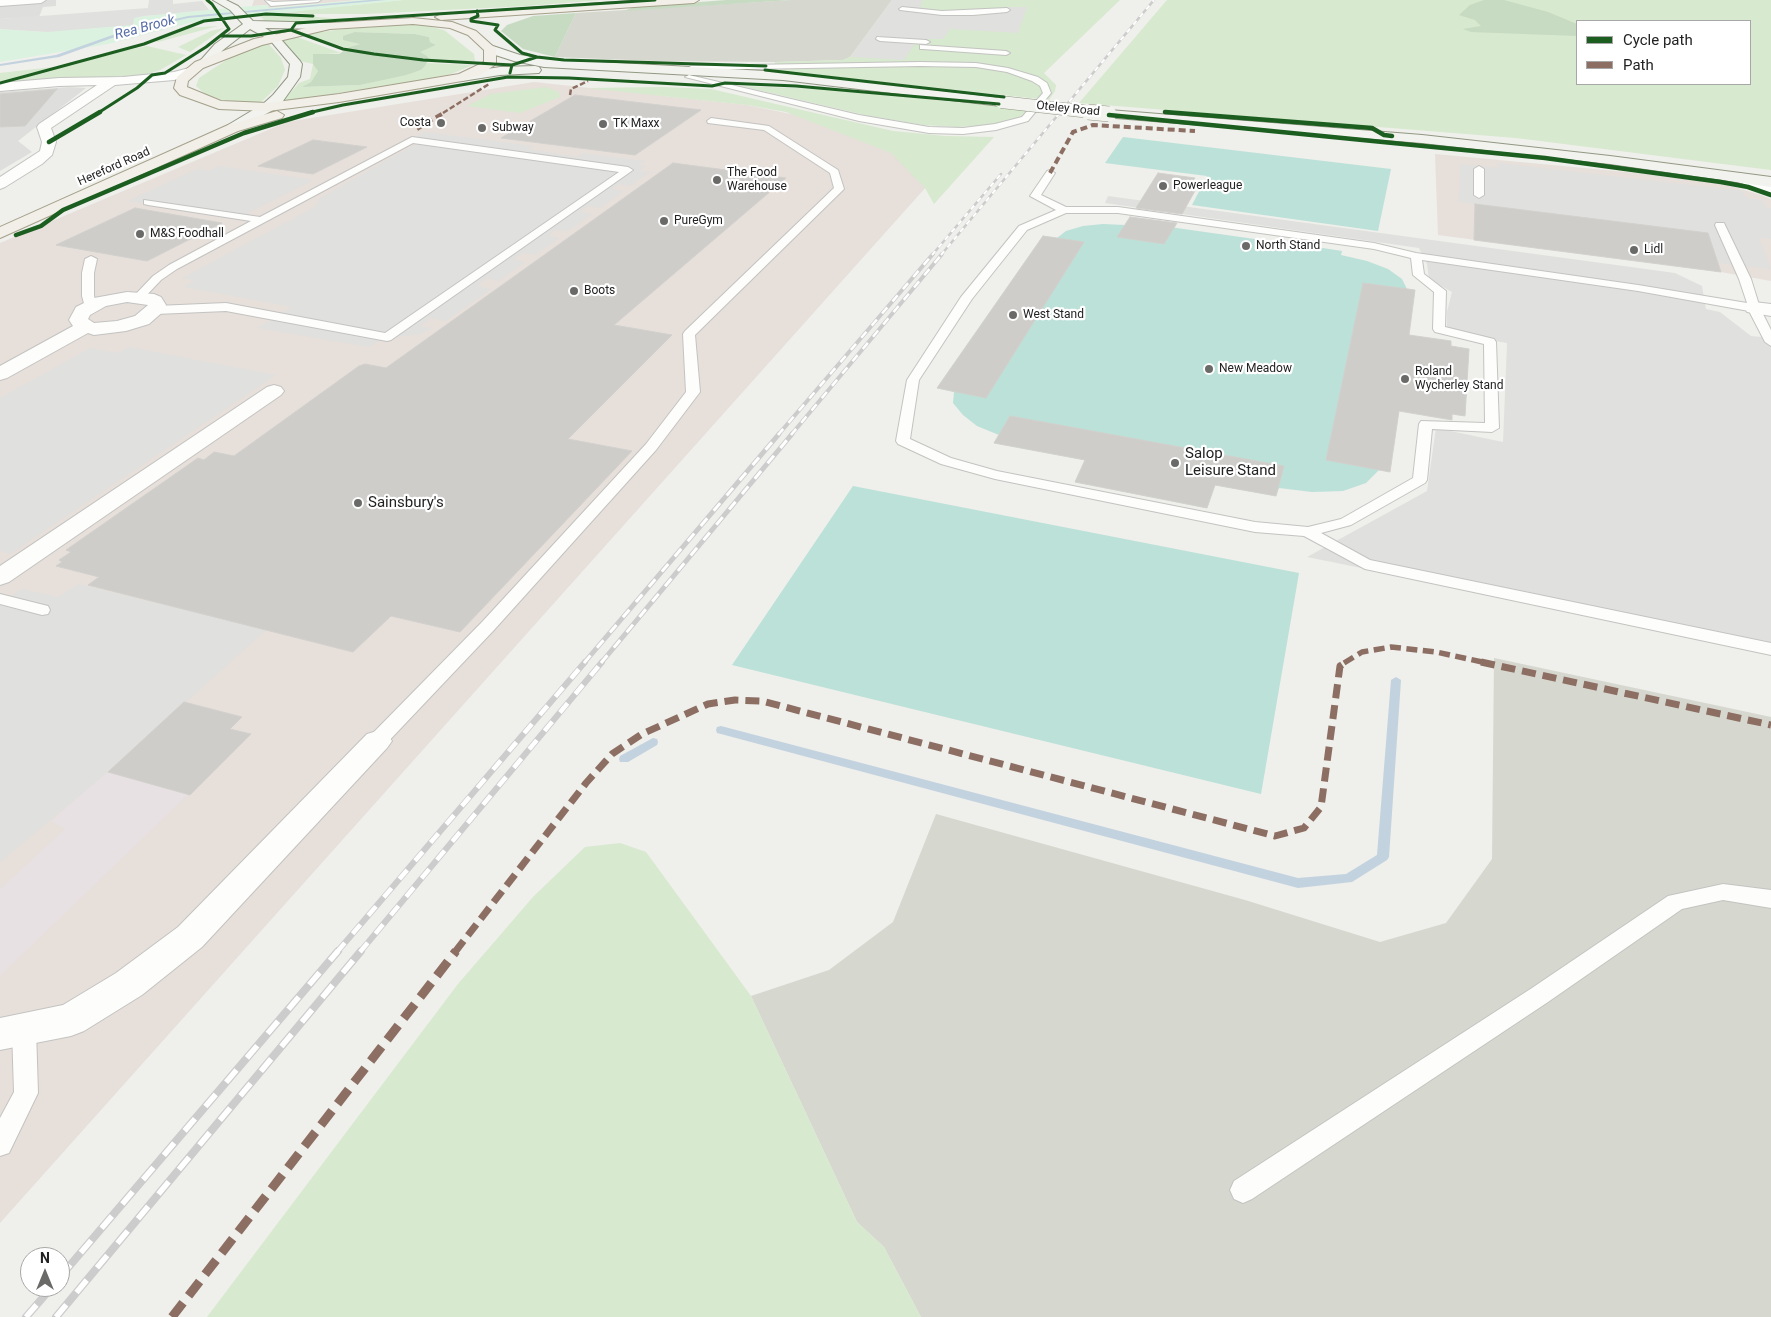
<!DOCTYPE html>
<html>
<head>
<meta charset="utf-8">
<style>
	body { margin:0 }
	#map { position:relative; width:1771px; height:1317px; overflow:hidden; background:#efefeb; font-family:Roboto,sans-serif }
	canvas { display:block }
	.legend { position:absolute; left:1576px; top:20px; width:175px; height:65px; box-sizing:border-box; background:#fff; border:1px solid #a7a7a7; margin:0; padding:6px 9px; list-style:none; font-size:15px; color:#222 }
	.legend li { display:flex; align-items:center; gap:10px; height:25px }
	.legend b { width:25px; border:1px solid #a7a7a7 }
	.north { position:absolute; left:20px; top:1247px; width:50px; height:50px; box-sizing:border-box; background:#fff; border:1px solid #a7a7a7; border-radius:50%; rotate:0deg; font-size:14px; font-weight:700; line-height:20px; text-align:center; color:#222 }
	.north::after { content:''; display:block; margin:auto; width:18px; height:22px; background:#6a6a68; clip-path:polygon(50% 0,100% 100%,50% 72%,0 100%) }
</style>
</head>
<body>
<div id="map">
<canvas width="1771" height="1317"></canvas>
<ul class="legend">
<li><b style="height:6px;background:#1b5e20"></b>Cycle path</li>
<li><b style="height:6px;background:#8d6e63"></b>Path</li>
</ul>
<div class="north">N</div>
</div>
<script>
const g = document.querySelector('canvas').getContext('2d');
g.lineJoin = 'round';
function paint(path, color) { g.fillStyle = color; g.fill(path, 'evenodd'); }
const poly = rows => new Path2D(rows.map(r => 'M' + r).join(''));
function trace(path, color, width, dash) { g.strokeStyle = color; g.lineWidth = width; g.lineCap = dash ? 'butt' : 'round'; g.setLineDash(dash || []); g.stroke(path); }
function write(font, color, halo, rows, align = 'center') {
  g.font = font + ' Roboto,sans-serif'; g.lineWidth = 4.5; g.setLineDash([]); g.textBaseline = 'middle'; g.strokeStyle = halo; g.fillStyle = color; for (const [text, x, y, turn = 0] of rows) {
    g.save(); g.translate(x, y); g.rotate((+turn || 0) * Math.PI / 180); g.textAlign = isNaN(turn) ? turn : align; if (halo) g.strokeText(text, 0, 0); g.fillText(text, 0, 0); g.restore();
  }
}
const residential = poly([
	[0,0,56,0,56,6,43,7,39,17,0,19],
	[70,87,86,88,18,141,32,152,0,171,0,92]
]);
const commercial = poly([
	[254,0,358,0,267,8,268,5,252,6],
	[534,82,747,105,960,149,0,1223,0,243,287,122],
	[1435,154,1637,173,1724,184,1761,195,1771,199,1771,281,1721,272,1438,235]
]);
const industrial = poly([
	[184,702,242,717,231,729,251,734,0,976,0,889,65,829,51,821]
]);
const construction = poly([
	[792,0,892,0,850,57,843,60,775,62,656,61,555,57,576,13],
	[1494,658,1771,717,1771,1317,921,1317,884,1247,857,1222,751,996,829,970,893,922,936,814,1245,900,1380,942,1446,923,1492,859]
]);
const grass = poly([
	[403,0,602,0,526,6,365,14,312,14,284,12],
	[892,0,1120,0,1044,73,1056,85,1055,91,1049,100,773,70,775,62,843,60,850,57],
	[1167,0,1771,0,1771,170,1516,138,1079,103],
	[1577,21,1750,21,1750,84,1577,84],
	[278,14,330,18,364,18,280,23,265,21,260,16],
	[403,25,423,25,444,30,474,54,475,61,429,59,427,56,419,52,436,45,430,42,429,37,415,34,355,32,362,43,348,48,314,38,306,34,344,29],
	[218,26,158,42,155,41,186,28],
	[224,28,190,52,178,47,211,31],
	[294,36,341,53,325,54,318,71,311,82,303,87,360,85,421,70,427,63,473,65,451,74,427,79,282,102,299,83,310,79,313,64,300,61,278,40],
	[267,42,281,58,285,70,278,86,260,103,222,100,205,94,196,86,199,78,234,55],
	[147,46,186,55,160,70,145,75,0,84,95,57],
	[53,67,14,79,0,81,0,73],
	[741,86,820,89,1029,109,1024,116,996,125,957,127,923,125,869,116],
	[546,87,559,92,560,97,520,113,467,106,491,94],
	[663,87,711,89,893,131,945,136,994,137,934,204,925,188,891,153,786,112,747,105,586,88],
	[620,843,646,852,751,996,857,1222,884,1247,921,1317,207,1317,458,984,533,897,585,847]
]);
const forest = poly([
	[726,0,792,0,624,11,634,7],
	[1484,0,1504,0,1548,12,1577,24,1577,36,1471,32,1463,29,1481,26,1475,20,1459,15,1470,5],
	[576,13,555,57,523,49,501,31,507,25,533,16],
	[355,32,415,34,429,37,430,42,436,45,420,52,427,56,429,59,425,66,421,70,406,75,360,85,302,87,311,82,318,71,313,64,313,54,339,54,350,47,360,44,343,40,343,36]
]);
const park = poly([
	[358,0,403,0,189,23,108,44,0,62,0,29,47,32,144,16,252,6,269,5,268,8]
]);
const pitch = poly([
	[1123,137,1391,169,1378,231,1192,205,1207,176,1105,163],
	[1127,221,1290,244,1292,241,1316,244,1316,247,1342,251,1341,255,1367,261,1388,269,1402,279,1407,289,1415,290,1408,340,1428,338,1451,341,1451,346,1469,349,1465,416,1452,414,1452,420,1399,408,1390,472,1379,470,1366,483,1343,491,1312,492,1279,488,1276,496,1215,485,1207,508,1075,482,1085,460,994,443,999,435,977,426,963,415,953,403,954,392,937,388,1043,236,1057,238,1066,231,1083,226,1103,224,1125,225],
	[853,486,1299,573,1261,794,732,665]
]);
const parking = poly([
	[149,0,173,0,173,4,202,1,209,10,144,16,134,18,133,25,47,32,0,29,0,19,148,8],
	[892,0,923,0,920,7,949,13,1011,7,1027,7,1018,33,950,29,943,39,918,39,904,60,850,57],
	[425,132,533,146,528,149,577,157,583,153,644,161,639,165,645,166,639,171,650,172,630,186,619,184,612,189,623,191,600,208,588,206,580,212,592,214,568,231,555,230,548,236,559,238,535,255,523,253,513,259,525,262,499,281,487,278,477,286,491,289,446,321,431,318,420,326,433,328,420,334,380,340,369,347,258,328,292,307,184,287,195,280,182,278,315,207,320,198,414,145,413,138],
	[1499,163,1743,191,1746,198,1762,200,1765,207,1771,208,1771,239,1759,238,1771,269,1718,263,1708,233,1459,202,1460,164,1498,168],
	[219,166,313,180,239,217,128,201,197,169,208,171],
	[1108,196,1675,273,1702,286,1706,309,1720,312,1751,336,1771,338,1771,651,1307,557,1427,491,1436,428,1503,442,1507,343,1447,333,1447,312,1452,292,1429,279,1427,264,1419,248,1105,203],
	[129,347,276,375,10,554,0,551,0,398,90,348,117,353],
	[79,584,266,630,108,772,0,862,0,604,22,589,58,597]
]);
const stream = poly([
	[370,0,386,0,188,18,126,33,59,57,0,66,0,64,56,55,124,31,188,16,370,0],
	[1396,677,1401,680,1389,857,1387,860,1352,882,1298,888,721,734,717,733,716,730,717,727,721,726,1298,878,1346,874,1377,855,1391,680,1396,677],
	[653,738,657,739,658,742,657,745,628,762,620,762,619,759,620,756,653,738]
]);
const building = poly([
	[57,89,25,126,0,127,0,94,57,89],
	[575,95,701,110,635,155,501,138,575,95],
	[313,140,367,147,313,174,258,166,313,140],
	[673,163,786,178,614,325,672,335,568,439,632,451,460,632,391,616,353,652,88,585,99,577,56,566,62,562,59,560,71,552,66,550,198,458,204,460,214,452,234,456,359,366,365,364,386,368,673,163],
	[1158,173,1195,178,1189,187,1196,189,1182,214,1136,208,1158,173],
	[1475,204,1708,233,1721,272,1474,240,1475,204],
	[135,208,222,223,147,261,56,245,135,208],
	[1130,217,1177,223,1164,244,1117,237,1130,217],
	[1043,236,1084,242,986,398,937,388,1043,236],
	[1363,283,1415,290,1409,335,1451,341,1451,346,1469,349,1465,416,1452,414,1452,420,1399,411,1390,472,1326,460,1363,283],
	[1010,416,1284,466,1276,496,1215,485,1207,508,1075,482,1085,460,994,443,1010,416],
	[184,702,242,717,230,729,251,734,190,795,108,772,184,702]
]);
const service = poly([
	[265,0,273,2,321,0,318,2,271,6,265,0],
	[902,7,942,11,1007,8,1010,10,1007,12,973,15,942,15,900,10,899,9,902,7],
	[877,37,926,40,930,42,926,44,880,41,876,39,877,37],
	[920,45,1006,51,1010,53,1006,55,923,49,920,49,920,45],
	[920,62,976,63,1008,68,1038,77,1047,83,1051,93,1028,121,996,130,963,134,929,133,859,121,685,77,689,75,859,115,929,127,963,128,995,124,1022,117,1043,93,1040,86,1032,81,1007,72,976,67,920,66,691,70,687,68,691,66,920,62],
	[711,118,769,126,838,170,844,189,695,335,700,392,656,450,494,630,384,746,377,748,370,746,368,741,370,736,482,622,646,444,686,392,683,334,685,331,834,188,830,173,764,130,708,123,707,121,711,118],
	[412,137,628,167,633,170,391,340,387,341,226,311,156,314,150,310,156,306,226,303,385,333,619,172,413,143,177,269,161,280,143,299,135,299,133,297,153,276,169,265,251,221,148,205,144,204,144,200,260,217,412,137],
	[1479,166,1484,169,1484,195,1479,198,1474,195,1474,169,1479,166],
	[1050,170,1055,173,1041,195,1066,207,1118,207,1374,243,1416,253,1638,285,1747,303,1739,279,1715,225,1716,223,1724,223,1751,279,1760,308,1771,330,1771,346,1765,342,1749,311,1638,291,1422,260,1424,274,1446,291,1445,327,1494,339,1496,342,1499,428,1492,432,1432,429,1427,480,1425,483,1351,525,1321,533,1370,560,1771,643,1771,655,1365,569,1304,536,1255,532,995,479,941,464,898,444,896,441,907,380,961,297,1019,226,1056,210,1030,196,1047,171,1050,170],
	[1066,213,1118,213,1374,249,1411,258,1413,275,1434,292,1433,329,1435,332,1484,344,1485,423,1421,421,1419,424,1413,478,1341,519,1308,527,1255,522,997,471,951,458,910,439,919,380,972,299,1027,230,1066,213],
	[91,256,97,259,94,273,94,296,97,307,91,311,85,307,82,296,82,273,85,259,91,256],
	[0,594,48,606,50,610,48,614,42,615,0,604,0,594],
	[1723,884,1771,890,1771,908,1723,900,1682,909,1548,1002,1252,1199,1243,1203,1234,1199,1230,1190,1234,1181,1532,988,1668,896,1723,884],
	[24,1020,32,1023,36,1030,38,1093,9,1153,0,1156,0,1118,14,1092,12,1030,16,1023,24,1020]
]);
const minor = poly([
	[0,0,46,0,41,3,0,6,0,0],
	[189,68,193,69,195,72,193,75,174,80,115,85,51,128,56,142,52,155,42,164,5,187,0,189,0,177,40,151,42,142,37,127,39,124,97,85,59,86,0,91,0,83,59,78,123,77,174,72,189,68],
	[1740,173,1771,183,1771,193,1735,181,1732,178,1735,175,1740,173],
	[127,292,154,294,161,297,166,305,165,310,149,324,126,331,94,335,88,333,7,378,0,380,0,366,73,326,69,320,76,307,94,298,127,292],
	[127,302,148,305,135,316,117,321,94,323,88,319,90,315,106,306,127,302],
	[1754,302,1771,304,1771,316,1747,312,1745,308,1747,304,1754,302],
	[274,385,281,387,284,391,281,395,9,582,0,585,0,566,267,387,274,385],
	[377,731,387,734,392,741,387,748,202,947,142,995,84,1031,71,1036,0,1050,0,1018,63,1005,116,973,178,927,367,734,377,731]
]);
const secondary = poly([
	[213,0,226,0,238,6,253,21,330,23,336,26,330,29,265,28,278,36,300,61,302,64,300,77,283,101,273,110,233,132,226,128,228,125,263,104,273,95,288,77,290,64,270,40,250,29,223,50,210,64,202,64,200,61,215,44,243,24,230,10,213,0],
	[490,45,520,55,544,59,783,72,1001,98,1008,102,1001,106,783,80,544,67,514,61,486,52,484,49,490,45],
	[535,66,539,67,541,70,539,73,500,75,462,81,456,77,462,73,500,67,535,66],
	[1109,110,1422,135,1610,156,1771,177,1771,187,1610,164,1422,143,1104,117,1102,114,1104,111,1109,110]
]);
const primary = poly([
	[646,0,699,0,694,3,441,20,435,17,441,14,646,0],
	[413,18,452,22,476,31,496,49,496,64,480,75,462,81,339,102,268,111,219,109,180,95,174,88,177,77,195,62,254,39,330,23,413,18],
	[413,24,450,28,468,35,484,50,484,62,459,74,339,94,268,103,221,101,187,87,188,81,203,68,262,45,330,29,413,24],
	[277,111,284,115,282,118,238,131,0,238,0,227,228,125,277,111]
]);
const railFar4 = poly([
	[932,255,1001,174],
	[941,255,1154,0]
]);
const railFar3 = poly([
	[778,435,933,254],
	[791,435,942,254]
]);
const railFar2 = poly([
	[584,663,779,434],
	[601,663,792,434]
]);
const railFar1 = poly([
	[337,952,585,662],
	[360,952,602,662]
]);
const rail = poly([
	[60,1277,338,951],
	[26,1317,52,1287],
	[56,1317,361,951]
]);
const secondaryBridgeFar1 = poly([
	[1001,102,1099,113]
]);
const secondaryBridge = poly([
	[1088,112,1109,114]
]);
const quietFar4 = poly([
	[570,95,571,89,588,81],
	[443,113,489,84]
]);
const quietFar3 = poly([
	[417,129,445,112],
	[1050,173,1073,132,1093,125,1195,131]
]);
const quietFar2 = poly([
	[1344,663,1362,652,1391,647,1436,652,1487,663]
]);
const quietFar1 = poly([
	[1481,662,1771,725],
	[455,952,586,783,612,754,642,734,708,704,735,700,762,701,1275,836,1304,828,1321,807,1340,666,1346,662]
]);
const quiet = poly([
	[172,1317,456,951]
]);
const cyclewayFar1 = poly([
	[477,11,478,16,471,19,471,21,498,25,495,30,522,53,537,57,512,65,510,73],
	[221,36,251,36,291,30],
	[537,57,564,60,766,66],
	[512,65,423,60,374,54,343,49,291,30,296,23,655,0],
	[765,70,1004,97],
	[0,83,144,44,204,21,266,14,313,16],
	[1165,112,1177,113],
	[98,113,137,88,152,75,165,73,206,47,229,29,212,4,207,0],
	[308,113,343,105,508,77,569,78,712,86,725,83,796,86,999,104]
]);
const cycleway = poly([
	[1165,112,1372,128,1384,135,1392,136],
	[1109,115,1545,158,1721,182,1748,187,1771,195],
	[49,142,100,112],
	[16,235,41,226,63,210,244,133,313,112]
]);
const markers = [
	[441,123,5,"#6a6a68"],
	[603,124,5,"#6a6a68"],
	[482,128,5,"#6a6a68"],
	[717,180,5,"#6a6a68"],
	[1163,186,5,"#6a6a68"],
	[664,221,5,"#6a6a68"],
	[140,234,5,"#6a6a68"],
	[1246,246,5,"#6a6a68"],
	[1634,250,5,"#6a6a68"],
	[574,291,5,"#6a6a68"],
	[1013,315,5,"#6a6a68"],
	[1209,369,5,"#6a6a68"],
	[1405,379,5,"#6a6a68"],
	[1175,463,5,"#6a6a68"],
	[358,503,5,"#6a6a68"]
];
const farStreetnames = [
	["Oteley Road",1068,109,6],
	["Hereford Road",114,167,-24]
];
const farPoinames = [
	["Costa",431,123,"right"],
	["TK Maxx",613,124],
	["Subway",492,128],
	["The Food",727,173],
	["Warehouse",727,187],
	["Powerleague",1173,186],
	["PureGym",674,221],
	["M&S Foodhall",150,234],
	["North Stand",1256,246],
	["Lidl",1644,250],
	["Boots",584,291],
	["West Stand",1023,315],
	["New Meadow",1219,369],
	["Roland",1415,372],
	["Wycherley Stand",1415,386]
];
const farWaternames = [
	["Rea Brook",145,28,-15]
];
const poiNames = [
	["Salop",1185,454],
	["Leisure Stand",1185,471],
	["Sainsbury's",368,503]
];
paint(residential, '#dededc');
paint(commercial, '#e7dfda');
paint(industrial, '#e8e1e3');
paint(construction, '#d6d7ce');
paint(grass, '#d7e9ce');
paint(forest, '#c7dbc3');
paint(park, '#dcf2e1');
paint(pitch, '#bbe1d9');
paint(parking, '#e0e0de');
paint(stream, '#c2d2de');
paint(building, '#cecdca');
trace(building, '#d2d1cd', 1);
trace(service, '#c3c3c1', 2);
trace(minor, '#c3c3c1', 2);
trace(secondary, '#929884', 2);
trace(primary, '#a4a08a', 2);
paint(service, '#fdfdfc');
paint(minor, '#fdfdfc');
paint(secondary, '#f2f3ee');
paint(primary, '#f1efe8');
trace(railFar4, '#ccc', 2.5);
trace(railFar3, '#ccc', 4);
trace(railFar2, '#ccc', 5);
trace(railFar1, '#ccc', 6);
trace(rail, '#ccc', 8);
trace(railFar4, '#fff', 2, [5]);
trace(railFar3, '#fff', 2.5, [8]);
trace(railFar2, '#fff', 3, [10]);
trace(railFar1, '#fff', 4.5, [12]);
trace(rail, '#fff', 5.5, [16]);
trace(secondaryBridgeFar1, '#929884', 13, []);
trace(secondaryBridge, '#929884', 16, []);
trace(secondaryBridgeFar1, '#f2f3ee', 12);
trace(secondaryBridge, '#f2f3ee', 15);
trace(quietFar4, '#8d6e63', 2.5, [5.5, 2.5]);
trace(quietFar3, '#8d6e63', 4, [7, 4]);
trace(quietFar2, '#8d6e63', 5.5, [11, 5.5]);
trace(quietFar1, '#8d6e63', 7, [14, 7]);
trace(quiet, '#8d6e63', 9, [18, 9]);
trace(cyclewayFar1, '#1b5e20', 3);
trace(cycleway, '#1b5e20', 4.5);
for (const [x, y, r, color] of markers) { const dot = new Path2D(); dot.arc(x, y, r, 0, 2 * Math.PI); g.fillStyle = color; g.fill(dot); trace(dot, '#fff', 2); }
write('12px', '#222', '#fff', farStreetnames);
write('12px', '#222', '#fff', farPoinames, 'left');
write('italic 14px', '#586ea7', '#fff', farWaternames);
write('15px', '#222', '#fff', poiNames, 'left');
</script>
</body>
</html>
